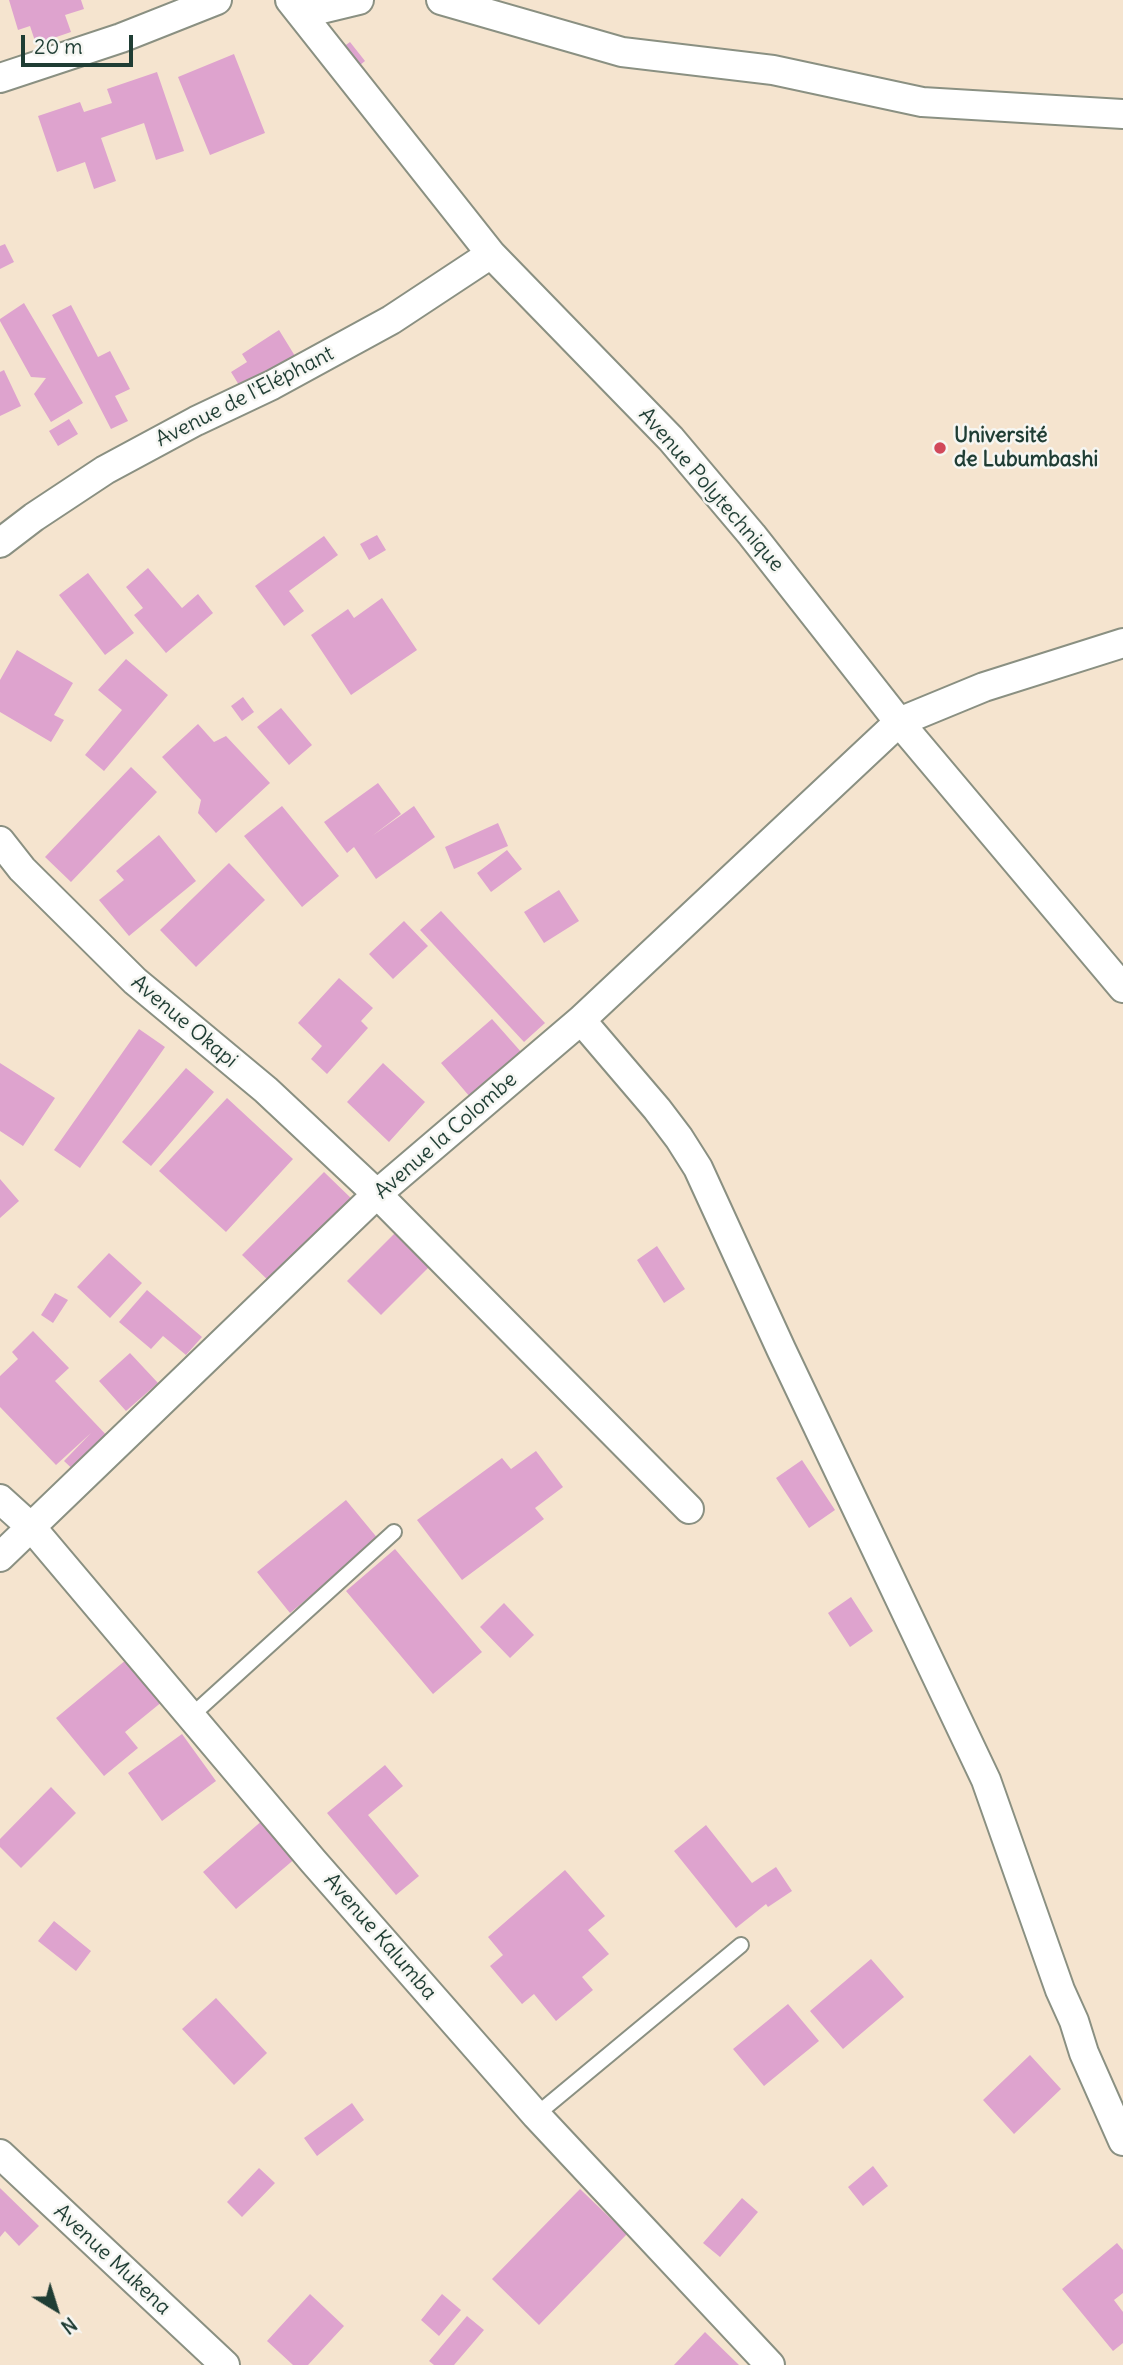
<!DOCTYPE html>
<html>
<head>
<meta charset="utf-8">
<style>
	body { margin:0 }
	#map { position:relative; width:1123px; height:2365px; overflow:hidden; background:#f5e4cf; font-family:Delius,sans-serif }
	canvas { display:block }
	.north { position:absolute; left:21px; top:2274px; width:70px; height:70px; -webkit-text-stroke:5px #f6f6f2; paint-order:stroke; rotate:142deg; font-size:19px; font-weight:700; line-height:28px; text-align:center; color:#1f3d34 }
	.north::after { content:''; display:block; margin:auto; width:24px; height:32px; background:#1f3d34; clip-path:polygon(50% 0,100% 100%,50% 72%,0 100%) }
	.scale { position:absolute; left:21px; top:35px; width:112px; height:32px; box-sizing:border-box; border:4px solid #1f3d34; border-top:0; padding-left:9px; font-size:21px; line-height:24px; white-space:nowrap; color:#1f3d34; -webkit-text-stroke:5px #f6f6f2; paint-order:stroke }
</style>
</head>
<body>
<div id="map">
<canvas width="1123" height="2365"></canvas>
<div class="north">N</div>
<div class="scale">20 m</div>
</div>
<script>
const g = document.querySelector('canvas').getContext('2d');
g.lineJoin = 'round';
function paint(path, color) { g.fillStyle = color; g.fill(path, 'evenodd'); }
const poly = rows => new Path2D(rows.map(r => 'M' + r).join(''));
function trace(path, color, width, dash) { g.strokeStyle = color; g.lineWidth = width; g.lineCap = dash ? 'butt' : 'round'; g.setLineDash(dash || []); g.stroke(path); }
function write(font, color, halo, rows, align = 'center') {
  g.font = font + ' Delius,sans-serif'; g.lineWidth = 5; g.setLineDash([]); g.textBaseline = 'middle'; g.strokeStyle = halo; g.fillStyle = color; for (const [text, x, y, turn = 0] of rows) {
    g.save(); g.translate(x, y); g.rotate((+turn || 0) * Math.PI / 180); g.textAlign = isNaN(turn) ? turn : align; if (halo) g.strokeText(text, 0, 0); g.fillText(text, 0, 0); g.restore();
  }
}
const building = poly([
	[9,0,81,0,84,9,65,15,71,32,36,44,30,26,18,30],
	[350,42,365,61,354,70,339,50],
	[234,54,265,133,210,155,178,77],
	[157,72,184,151,156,160,144,123,101,138,116,181,94,189,85,162,57,172,38,116,80,102,84,112,112,103,107,89],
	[5,244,14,262,0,269,0,246],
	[24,303,83,403,51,422,34,394,46,378,31,377,0,321,0,319],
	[71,305,98,357,110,351,130,389,115,396,128,421,111,429,52,315],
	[279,330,295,356,242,390,231,372,247,362,242,354],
	[4,370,21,406,0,416,0,372],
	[69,419,78,434,58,446,49,431],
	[377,535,386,550,369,560,360,544],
	[324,536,338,555,289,591,304,611,284,626,255,586],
	[148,568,182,608,198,594,213,613,166,653,134,615,143,608,126,587],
	[88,573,134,633,105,655,59,595],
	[382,598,417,650,351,695,311,635,348,609,354,618],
	[17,650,73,683,54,715,64,720,51,742,0,712,0,680],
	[126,659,168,695,104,771,85,755,122,710,98,690],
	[243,697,254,712,242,721,231,706],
	[281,708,312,745,289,765,257,727],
	[198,724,214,742,226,736,270,783,216,833,198,813,201,800,162,757],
	[131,767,157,792,71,882,45,857],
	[378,783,401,814,372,836,414,806,435,837,376,879,354,847,347,853,324,822],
	[282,806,339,876,302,907,244,836],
	[498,823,508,846,454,869,445,847],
	[159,835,196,881,129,936,99,900,124,880,116,871],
	[507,850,522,869,491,892,477,873],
	[229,863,265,900,196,967,160,930],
	[559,890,579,921,544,943,524,912],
	[441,911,545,1023,524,1042,420,930],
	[404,921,428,946,393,979,369,954],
	[339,978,373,1008,361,1021,368,1028,327,1074,311,1059,322,1046,298,1023],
	[492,1019,522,1053,470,1097,441,1063],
	[139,1029,165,1047,80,1168,54,1150],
	[0,1063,55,1098,23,1146,0,1131],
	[383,1063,425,1102,389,1142,347,1102],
	[186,1068,214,1092,151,1166,122,1142],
	[227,1098,293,1159,226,1232,159,1171],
	[324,1172,355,1202,273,1285,242,1255],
	[0,1179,19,1201,0,1218],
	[400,1228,434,1262,381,1315,347,1281],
	[657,1246,685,1289,664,1303,637,1260],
	[109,1253,142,1283,110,1318,77,1287],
	[147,1290,202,1337,186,1355,163,1336,151,1349,119,1322],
	[55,1293,68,1300,53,1323,41,1315],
	[33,1331,69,1368,55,1381,112,1441,80,1476,64,1461,91,1433,56,1465,0,1407,0,1376,18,1359,12,1352],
	[130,1353,158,1383,126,1411,99,1381],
	[536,1451,563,1487,535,1508,544,1519,462,1580,417,1520,502,1458,511,1469],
	[802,1460,835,1510,809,1528,776,1478],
	[346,1500,379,1540,290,1613,257,1572],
	[395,1549,482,1652,433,1694,346,1591],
	[851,1597,873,1631,850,1647,828,1613],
	[504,1603,534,1635,510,1658,480,1627],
	[144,1645,179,1688,125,1732,138,1748,104,1776,56,1718],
	[182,1734,216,1781,162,1821,128,1773],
	[385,1765,403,1786,368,1815,419,1876,396,1895,327,1813],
	[51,1787,76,1813,21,1868,0,1847,0,1839],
	[264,1819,297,1857,236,1909,203,1872],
	[706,1825,752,1883,776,1867,792,1891,768,1907,766,1904,736,1928,674,1851],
	[565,1870,605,1916,588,1930,609,1954,582,1977,593,1990,556,2021,534,1994,522,2004,490,1966,503,1955,488,1937],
	[54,1921,91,1951,76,1971,38,1941],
	[871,1959,904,1997,843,2049,810,2011],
	[216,1998,267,2053,234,2085,182,2029],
	[788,2004,819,2041,764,2086,733,2049],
	[1030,2055,1061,2089,1014,2134,983,2100],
	[352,2103,364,2120,317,2156,304,2138],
	[873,2166,888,2186,863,2206,848,2187],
	[259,2168,275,2183,242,2217,227,2202],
	[0,2188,39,2226,19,2246,5,2231,0,2237],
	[580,2189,627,2234,539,2325,492,2279],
	[742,2198,758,2212,720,2257,703,2243],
	[1117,2243,1123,2250,1123,2293,1114,2300,1123,2312,1123,2343,1113,2351,1062,2289],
	[310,2294,344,2326,308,2365,293,2365,267,2341],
	[442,2294,461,2310,439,2336,421,2320],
	[467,2316,484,2330,454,2365,434,2365,429,2361],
	[705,2332,739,2365,674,2365]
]);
const lane = poly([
	[191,1716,394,1532],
	[536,2115,741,1945]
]);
const street = poly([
	[290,0,491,254,671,439,752,535,899,722,1123,988],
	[441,0,622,52,773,70,922,102,1123,114],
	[301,14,359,0],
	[0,78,121,38,217,0],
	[0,543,34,517,105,470,196,421,272,385,391,320,491,254],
	[0,841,22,869,135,981,266,1090,377,1194,689,1509],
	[581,1020,657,1109,679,1138,698,1168,781,1349,986,1780,1060,1990,1074,2021,1084,2053,1123,2141],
	[0,1499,32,1528,313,1861,536,2115,770,2365],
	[0,1557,377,1194,581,1020,899,722,984,687,1123,643],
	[0,2154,225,2365]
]);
const markers = [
	[940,448,7,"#d1495b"]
];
const streetNames = [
	["Avenue de l'Eléphant",245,397,-27],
	["Avenue Polytechnique",711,490,49],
	["Avenue Okapi",184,1022,40],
	["Avenue la Colombe",446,1136,-41],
	["Avenue Kalumba",380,1937,49],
	["Avenue Mukena",112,2260,43]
];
const poiNames = [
	["Université",954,436],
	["de Lubumbashi",954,460]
];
paint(building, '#dea3ce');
trace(lane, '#8a9082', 18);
trace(street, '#8a9082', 32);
trace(lane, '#fff', 14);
trace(street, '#fff', 28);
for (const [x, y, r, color] of markers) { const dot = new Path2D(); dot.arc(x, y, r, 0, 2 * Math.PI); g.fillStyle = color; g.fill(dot); trace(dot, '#f6f6f2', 2.5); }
write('21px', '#1f3d34', '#f6f6f2', streetNames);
write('bold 21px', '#1f3d34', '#f6f6f2', poiNames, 'left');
</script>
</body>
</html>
